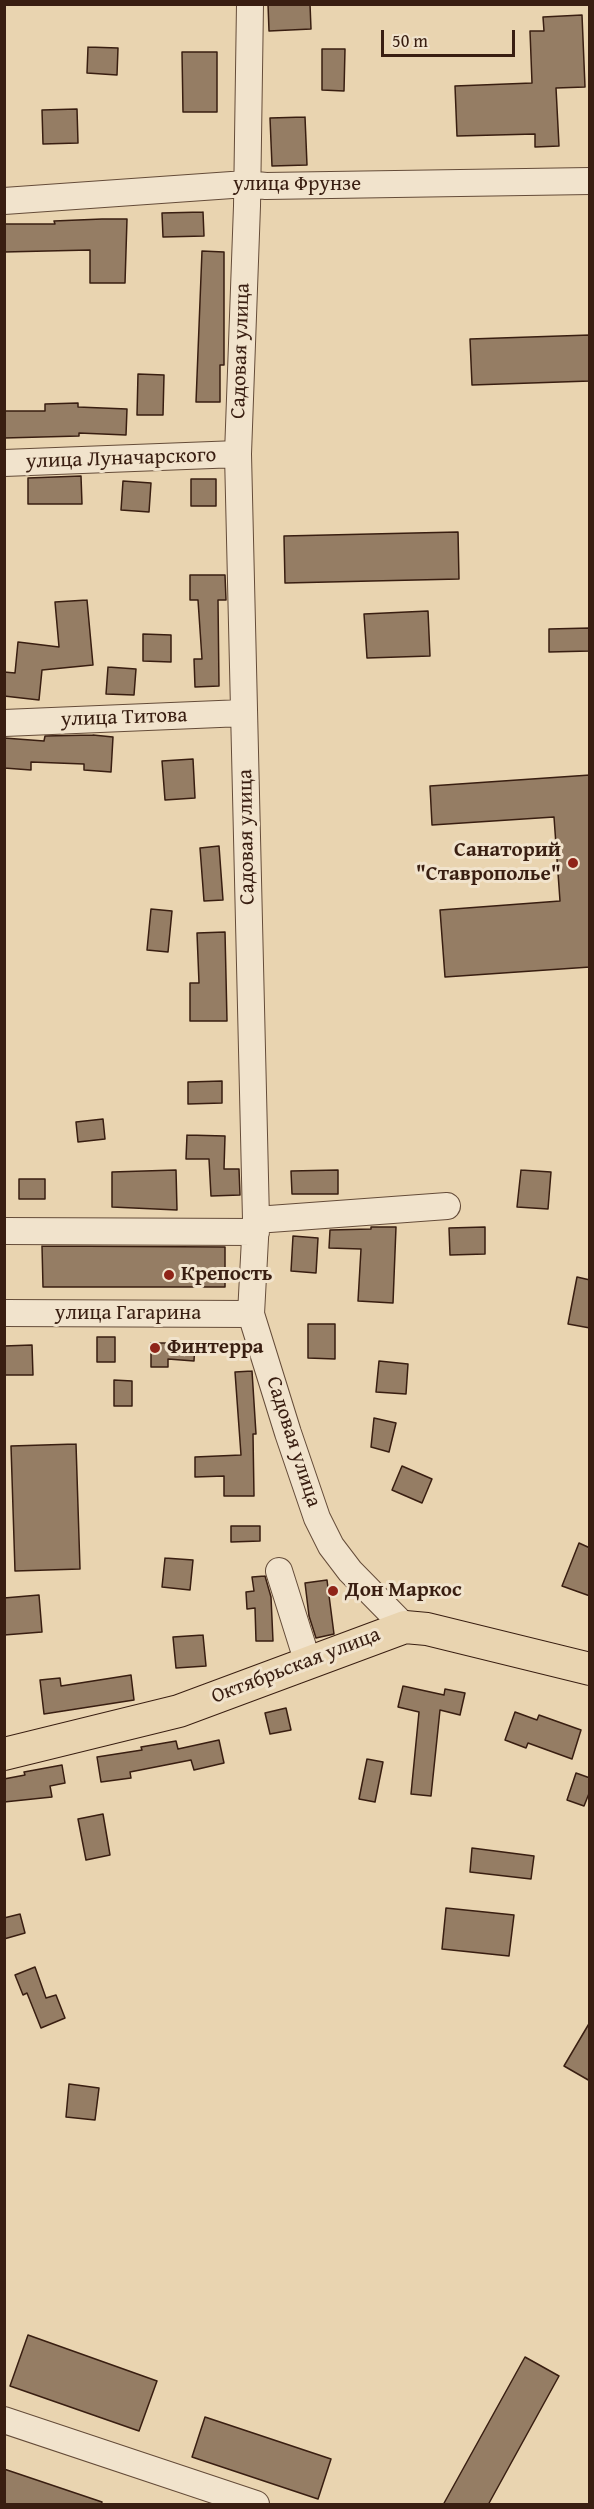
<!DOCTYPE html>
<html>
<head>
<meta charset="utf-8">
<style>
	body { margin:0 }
	#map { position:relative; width:594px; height:2509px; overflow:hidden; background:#e9d4b0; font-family:"Gentium Book Plus",serif }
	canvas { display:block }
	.frame { position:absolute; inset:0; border:6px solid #391e11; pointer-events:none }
	.scale { position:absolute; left:381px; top:30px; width:134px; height:27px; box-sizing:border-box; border:3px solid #391e11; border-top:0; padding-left:8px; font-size:18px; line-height:21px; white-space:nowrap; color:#391e11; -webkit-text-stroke:4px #f1e3cc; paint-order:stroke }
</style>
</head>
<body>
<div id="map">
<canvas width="594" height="2509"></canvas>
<div class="frame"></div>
<div class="scale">50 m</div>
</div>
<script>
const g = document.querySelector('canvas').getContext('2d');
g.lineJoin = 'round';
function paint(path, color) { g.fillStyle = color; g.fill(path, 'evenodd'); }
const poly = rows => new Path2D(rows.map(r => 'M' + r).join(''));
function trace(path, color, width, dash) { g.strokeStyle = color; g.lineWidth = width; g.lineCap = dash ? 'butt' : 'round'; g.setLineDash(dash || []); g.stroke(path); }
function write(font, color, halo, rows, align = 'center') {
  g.font = font + ' "Gentium Book Plus",serif'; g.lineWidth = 6; g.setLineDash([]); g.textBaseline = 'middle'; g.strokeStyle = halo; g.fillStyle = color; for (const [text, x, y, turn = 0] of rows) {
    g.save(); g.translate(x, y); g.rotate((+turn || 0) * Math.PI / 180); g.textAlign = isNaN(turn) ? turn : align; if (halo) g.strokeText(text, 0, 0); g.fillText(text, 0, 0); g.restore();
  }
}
const building = poly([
	[268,4,310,4,311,29,269,31,268,4],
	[582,15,585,87,556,88,559,146,535,147,535,134,457,136,455,86,532,83,530,31,544,31,543,17,582,15],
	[88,47,118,48,117,75,87,73,88,47],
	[322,49,345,49,344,91,322,90,322,49],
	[182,52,217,52,217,112,183,112,182,52],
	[77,109,78,143,43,144,42,110,77,109],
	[305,117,307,165,272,166,270,118,305,117],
	[203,212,204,236,163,237,162,213,203,212],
	[102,219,127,219,125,283,90,283,90,250,4,252,4,224,55,224,54,221,102,219],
	[202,251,224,252,224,365,220,365,220,402,196,402,202,251],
	[590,335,590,381,472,385,470,339,590,335],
	[138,374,164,375,163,415,137,415,138,374],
	[78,403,78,407,127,409,126,435,79,433,79,436,4,438,4,411,45,411,45,404,78,403],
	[81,476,82,504,28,504,28,478,81,476],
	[191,479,216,479,216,506,191,506,191,479],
	[123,481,151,483,149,512,121,510,123,481],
	[458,532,459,579,285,583,284,536,458,532],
	[190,575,225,575,226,600,218,600,219,686,195,687,194,659,202,659,198,600,190,600,190,575],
	[87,600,93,665,42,670,39,700,4,696,4,672,15,673,18,642,59,647,55,602,87,600],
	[428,611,430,656,367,658,364,614,428,611],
	[590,628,590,651,549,652,549,629,590,628],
	[143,634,171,635,171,662,143,661,143,634],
	[108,667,136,669,134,695,106,694,108,667],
	[93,735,113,737,111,772,84,770,84,764,31,762,31,770,4,768,4,738,44,741,45,736,93,735],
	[193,759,195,798,165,800,162,761,193,759],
	[590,775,590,967,445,977,440,910,560,901,554,817,432,825,430,786,590,775],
	[219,846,223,900,204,901,200,848,219,846],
	[151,909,172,911,168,952,147,950,151,909],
	[225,932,227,1021,190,1021,190,983,199,983,197,933,225,932],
	[222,1081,222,1103,188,1104,188,1082,222,1081],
	[103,1119,105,1139,78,1142,76,1122,103,1119],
	[187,1135,225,1136,224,1169,239,1169,240,1195,211,1196,209,1159,186,1159,187,1135],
	[176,1170,177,1210,112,1207,112,1172,176,1170],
	[338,1170,338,1194,292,1194,291,1171,338,1170],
	[521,1170,551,1172,548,1209,517,1207,521,1170],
	[19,1179,45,1179,45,1199,19,1199,19,1179],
	[371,1227,396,1227,393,1303,358,1301,361,1249,329,1248,330,1230,371,1229,371,1227],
	[485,1227,485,1254,450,1255,449,1228,485,1227],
	[293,1236,318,1238,316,1273,291,1271,293,1236],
	[42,1246,225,1247,225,1287,43,1287,42,1246],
	[577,1277,590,1280,590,1328,568,1324,577,1277],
	[308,1324,335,1324,335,1359,308,1358,308,1324],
	[97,1337,115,1337,115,1362,97,1362,97,1337],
	[151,1343,195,1343,194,1361,168,1359,168,1367,151,1367,151,1343],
	[32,1345,33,1375,4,1375,4,1346,32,1345],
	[379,1361,408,1364,406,1394,376,1392,379,1361],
	[252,1371,256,1434,253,1434,254,1496,224,1496,224,1476,195,1477,195,1457,241,1455,235,1372,252,1371],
	[114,1380,132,1381,132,1406,114,1406,114,1380],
	[374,1418,396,1423,389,1452,371,1447,374,1418],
	[76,1444,80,1569,15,1571,11,1446,76,1444],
	[402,1466,432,1479,422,1503,392,1490,402,1466],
	[231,1526,260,1526,260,1541,231,1542,231,1526],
	[579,1543,590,1548,590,1596,562,1586,579,1543],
	[165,1558,193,1560,190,1590,162,1587,165,1558],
	[265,1576,271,1597,273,1641,256,1641,255,1608,247,1609,246,1592,254,1591,252,1577,265,1576],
	[327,1580,334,1634,316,1638,309,1616,305,1583,327,1580],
	[39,1595,42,1632,4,1635,4,1598,39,1595],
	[203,1635,206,1666,176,1668,173,1637,203,1635],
	[131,1675,134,1700,44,1714,40,1680,60,1678,61,1686,131,1675],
	[403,1686,444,1695,445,1689,465,1693,460,1715,440,1710,431,1796,411,1794,419,1712,398,1707,403,1686],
	[286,1708,291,1730,270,1734,265,1713,286,1708],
	[515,1712,537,1720,539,1715,581,1730,572,1759,528,1743,526,1748,505,1740,515,1712],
	[219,1740,224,1763,194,1770,191,1760,130,1772,131,1778,101,1782,97,1757,142,1750,141,1747,176,1741,178,1749,219,1740],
	[367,1759,383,1762,375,1802,359,1799,367,1759],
	[62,1765,65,1783,50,1786,52,1797,4,1802,4,1779,25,1775,24,1772,62,1765],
	[576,1773,590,1778,590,1791,584,1806,567,1800,576,1773],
	[103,1814,110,1855,86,1860,78,1819,103,1814],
	[472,1848,534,1856,531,1879,470,1872,472,1848],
	[446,1908,514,1915,509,1956,442,1949,446,1908],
	[20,1914,25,1933,4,1939,4,1918,20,1914],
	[35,1967,46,1998,56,1995,65,2018,41,2028,27,1993,23,1995,15,1975,35,1967],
	[590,2022,590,2081,564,2066,590,2022],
	[69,2084,99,2088,95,2120,66,2117,69,2084],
	[28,2335,157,2381,139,2431,10,2386,28,2335],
	[525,2357,559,2376,488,2505,443,2505,525,2357],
	[205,2417,331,2459,318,2499,192,2457,205,2417],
	[4,2469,102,2502,101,2505,4,2505,4,2469]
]);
const minor = poly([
	[250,4,247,206,238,454,256,1220,251,1314,288,1433,317,1518,331,1546,350,1571,405,1627],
	[4,201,246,184,266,186,590,181],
	[4,463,238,454],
	[4,723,243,713],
	[256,1220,447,1206],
	[4,1231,256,1232],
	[4,1313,251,1314],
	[279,1571,308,1663],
	[4,2420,256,2504]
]);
const major = poly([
	[4,1754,179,1711,405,1627,427,1629,590,1669]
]);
const markers = [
	[573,863,6,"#8f2418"],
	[169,1275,6,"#8f2418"],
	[155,1348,6,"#8f2418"],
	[333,1591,6,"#8f2418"]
];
const streetNames = [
	["улица Фрунзе",297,185],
	["Садовая улица",241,351,-88],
	["улица Луначарского",121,459,-2],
	["улица Титова",124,718,-2],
	["Садовая улица",247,837,-91],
	["улица Гагарина",128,1314],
	["Садовая улица",293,1442,72],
	["Октябрьская улица",296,1666,-21]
];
const poiNames = [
	["Санаторий",561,851,"right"],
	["\"Ставрополье\"",561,875,"right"],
	["Крепость",181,1275],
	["Финтерра",167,1348],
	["Дон Маркос",345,1591]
];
paint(building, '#957d64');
trace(building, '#391e11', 1.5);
trace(minor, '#654c39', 28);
trace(major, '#391e11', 34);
trace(minor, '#f1e3cc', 26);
trace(major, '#e9d4b0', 32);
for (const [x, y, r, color] of markers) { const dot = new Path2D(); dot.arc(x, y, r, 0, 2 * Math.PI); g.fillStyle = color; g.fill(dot); trace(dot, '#f1e3cc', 2); }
write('21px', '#391e11', '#f1e3cc', streetNames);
write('bold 21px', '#391e11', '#f1e3cc', poiNames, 'left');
</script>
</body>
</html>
